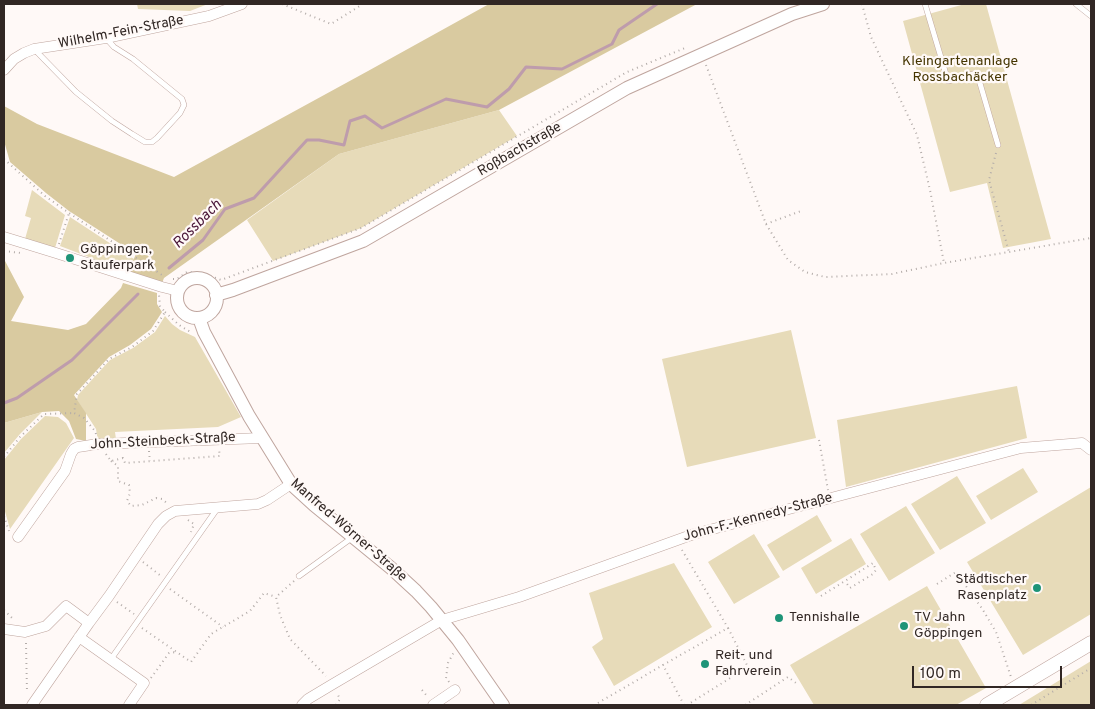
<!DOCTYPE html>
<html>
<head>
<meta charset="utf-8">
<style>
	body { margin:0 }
	#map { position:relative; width:1095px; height:709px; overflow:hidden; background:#fff9f7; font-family:Overpass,sans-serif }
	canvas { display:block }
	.frame { position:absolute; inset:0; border:5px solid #312724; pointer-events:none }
	.scale { position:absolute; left:912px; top:666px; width:150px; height:22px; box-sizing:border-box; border:2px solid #312724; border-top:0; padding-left:6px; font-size:15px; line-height:18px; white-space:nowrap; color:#312724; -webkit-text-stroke:4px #fff9f7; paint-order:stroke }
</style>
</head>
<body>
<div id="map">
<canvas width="1095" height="709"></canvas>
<div class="frame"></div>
<div class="scale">100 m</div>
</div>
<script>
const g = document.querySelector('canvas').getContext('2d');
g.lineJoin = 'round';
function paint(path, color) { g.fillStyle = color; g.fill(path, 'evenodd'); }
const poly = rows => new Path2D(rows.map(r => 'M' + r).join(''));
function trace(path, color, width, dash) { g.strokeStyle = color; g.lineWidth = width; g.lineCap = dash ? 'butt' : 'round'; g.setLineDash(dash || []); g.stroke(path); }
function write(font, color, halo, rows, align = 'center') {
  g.font = font + ' Overpass,sans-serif'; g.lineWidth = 4.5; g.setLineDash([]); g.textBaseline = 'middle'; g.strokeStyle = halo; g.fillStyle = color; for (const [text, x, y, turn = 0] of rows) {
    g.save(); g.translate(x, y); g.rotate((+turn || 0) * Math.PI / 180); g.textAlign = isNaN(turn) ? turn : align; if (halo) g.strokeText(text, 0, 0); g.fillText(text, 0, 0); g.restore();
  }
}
const green = poly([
	[137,4,208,4,190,11,138,9],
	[965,4,986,4,1051,239,1003,248,987,183,950,192,903,21],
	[499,110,517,136,361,228,273,261,247,220,339,154],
	[32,190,65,215,55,248,25,239,31,218,25,216],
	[70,217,134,259,128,272,60,246],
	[165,316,172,324,180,330,195,337,241,417,218,427,115,432,116,439,98,441,96,429,77,400,78,395,110,360,133,348,155,332],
	[791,330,816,438,687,467,662,359],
	[1017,386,1027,438,846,487,837,420],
	[42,412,20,434,4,453,4,423],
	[45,416,58,417,66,423,74,438,10,529,4,508,4,460,21,439],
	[1023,468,1038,492,991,520,976,496],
	[957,476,986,523,940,550,911,504],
	[1091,487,1091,614,1023,655,967,562],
	[906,506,935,553,889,581,860,534],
	[817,515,832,541,783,571,767,545],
	[754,534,780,577,734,604,708,562],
	[851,538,866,564,816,594,801,568],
	[674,563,712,627,614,686,592,647,603,639,589,593],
	[927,586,986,688,956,705,814,705,790,665],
	[1091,661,1091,705,1019,705]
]);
const forest = poly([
	[489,4,697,4,499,110,339,154,164,278,162,283,128,272,136,254,69,211,46,193,10,162,4,141,4,106,37,124,174,177,368,71],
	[4,259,24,297,11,321,68,330,86,324,121,288,123,283,157,293,157,304,162,312,151,329,130,345,109,357,74,395,86,413,86,441,76,439,69,421,59,411,42,412,4,423]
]);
const stream = poly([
	[169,268,203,240,225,209,254,198,307,140,319,140,344,145,350,121,365,116,382,128,446,99,487,107,509,89,526,67,562,69,612,44,619,30,657,4],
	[4,403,17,398,72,360,138,294]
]);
const path = poly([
	[282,4,331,24,363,4],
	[862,4,871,37,917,135,930,190,944,263],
	[706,65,766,224,788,260,805,272,825,277,892,274,944,263,1091,238],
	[996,153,989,180,1009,252],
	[4,159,45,196,69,213,165,277],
	[766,224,801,211],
	[59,244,69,213],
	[4,251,21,253],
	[173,279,177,279,187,272,203,273,221,280,361,228,627,72,685,48],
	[165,312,179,325,192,333],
	[96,434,95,431,84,418,74,413,77,394,109,359,132,347,153,331,165,312,160,306,159,295],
	[819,440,828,490],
	[149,451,150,461],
	[106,454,111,461,123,458,125,463,220,456,219,450],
	[4,457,20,437,44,414,74,413],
	[111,461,118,466,118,481,129,485,130,493,127,501,131,506,142,505,156,498,162,499,168,504],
	[4,516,9,531],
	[188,520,194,524,191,532],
	[682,550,728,628],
	[143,562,161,576],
	[294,581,276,597,280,615,290,639,326,676],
	[937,584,956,572,983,610,996,632,1011,677],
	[170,589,223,627],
	[821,596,845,581,873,563,876,570,873,574,850,588,845,581],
	[117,602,134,614],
	[4,610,14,620],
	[142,628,191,662,211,634,250,611,264,593,276,597],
	[26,643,27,693],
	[151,678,169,653,176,652],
	[449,682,446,678,448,663,454,652],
	[422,690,427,696],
	[598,703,663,665],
	[336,705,340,699,337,693],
	[684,705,663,665,728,628,748,667,687,705],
	[745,705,788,677,796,683],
	[1031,705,1091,668]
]);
const service = poly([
	[925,4,948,81,977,73,998,145],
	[1076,4,1091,16],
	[35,50,76,92,112,121,132,134,145,142,152,142,157,138,180,113,184,105,182,99,133,59,114,47,106,38],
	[299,576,353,537],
	[111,659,217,509]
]);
const minor = poly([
	[4,70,14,59,24,53,34,49,106,38,209,16,242,4],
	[4,237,56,253,162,287,178,291],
	[18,537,65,471,71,454,74,449,78,447,98,444,262,438],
	[4,629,25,632,46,626,66,606,89,623],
	[79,637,144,683,129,705],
	[32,705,89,623,109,596,158,524,166,516,175,511,258,504,267,500,291,484],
	[302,705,308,699,333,684,442,620,519,597,694,534,1021,448,1082,443,1091,450],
	[433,705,455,690]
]);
const tertiary = poly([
	'177 298a20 20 0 1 1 40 0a20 20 0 1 1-40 0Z',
	[216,295,233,290,363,241,627,88,792,14,823,4],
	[199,318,204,332,249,416,291,484,314,505,391,568,416,591,431,607,458,640,503,705]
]);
const secondary = poly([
	[987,705,1091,643]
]);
const markers = [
	[70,258,5,"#1e9478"],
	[1037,588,5,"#1e9478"],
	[779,618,5,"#1e9478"],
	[904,626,5,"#1e9478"],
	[705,664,5,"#1e9478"]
];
const streetNames = [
	["Wilhelm-Fein-Straße",121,33,-11],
	["Roßbachstraße",520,150,-30],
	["John-Steinbeck-Straße",163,442,-3],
	["John-F.-Kennedy-Straße",758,518,-15],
	["Manfred-Wörner-Straße",348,531,41]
];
const parkNames = [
	["Kleingartenanlage",960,62],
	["Rossbachäcker",960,78]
];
const poiNames = [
	["Göppingen,",80,250],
	["Stauferpark",80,266],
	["Städtischer",1027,580,"right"],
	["Rasenplatz",1027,596,"right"],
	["Tennishalle",789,618],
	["TV Jahn",914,618],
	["Göppingen",914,634],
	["Reit- und",715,656],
	["Fahrverein",715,672]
];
const waterNames = [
	["Rossbach",198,225,-45]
];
paint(green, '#e7dbb9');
paint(forest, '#d9caa0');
trace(stream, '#be9cac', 3);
trace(service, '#bfa59e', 6);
trace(minor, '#bfa59e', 11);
trace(tertiary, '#bfa59e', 14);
trace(secondary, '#bfa59e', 15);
trace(path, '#b3aca9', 2, [1, 4]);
trace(service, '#fff', 5);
trace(minor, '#fff', 10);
trace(tertiary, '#fff', 12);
trace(secondary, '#fff', 14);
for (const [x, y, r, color] of markers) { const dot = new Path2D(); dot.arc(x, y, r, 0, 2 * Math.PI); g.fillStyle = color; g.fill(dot); trace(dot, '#fff9f7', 2); }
write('14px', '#312724', '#fff9f7', streetNames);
write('14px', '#453500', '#fff9f7', parkNames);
write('14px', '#312724', '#fff9f7', poiNames, 'left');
write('italic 15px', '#4a1739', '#fff9f7', waterNames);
</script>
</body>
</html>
